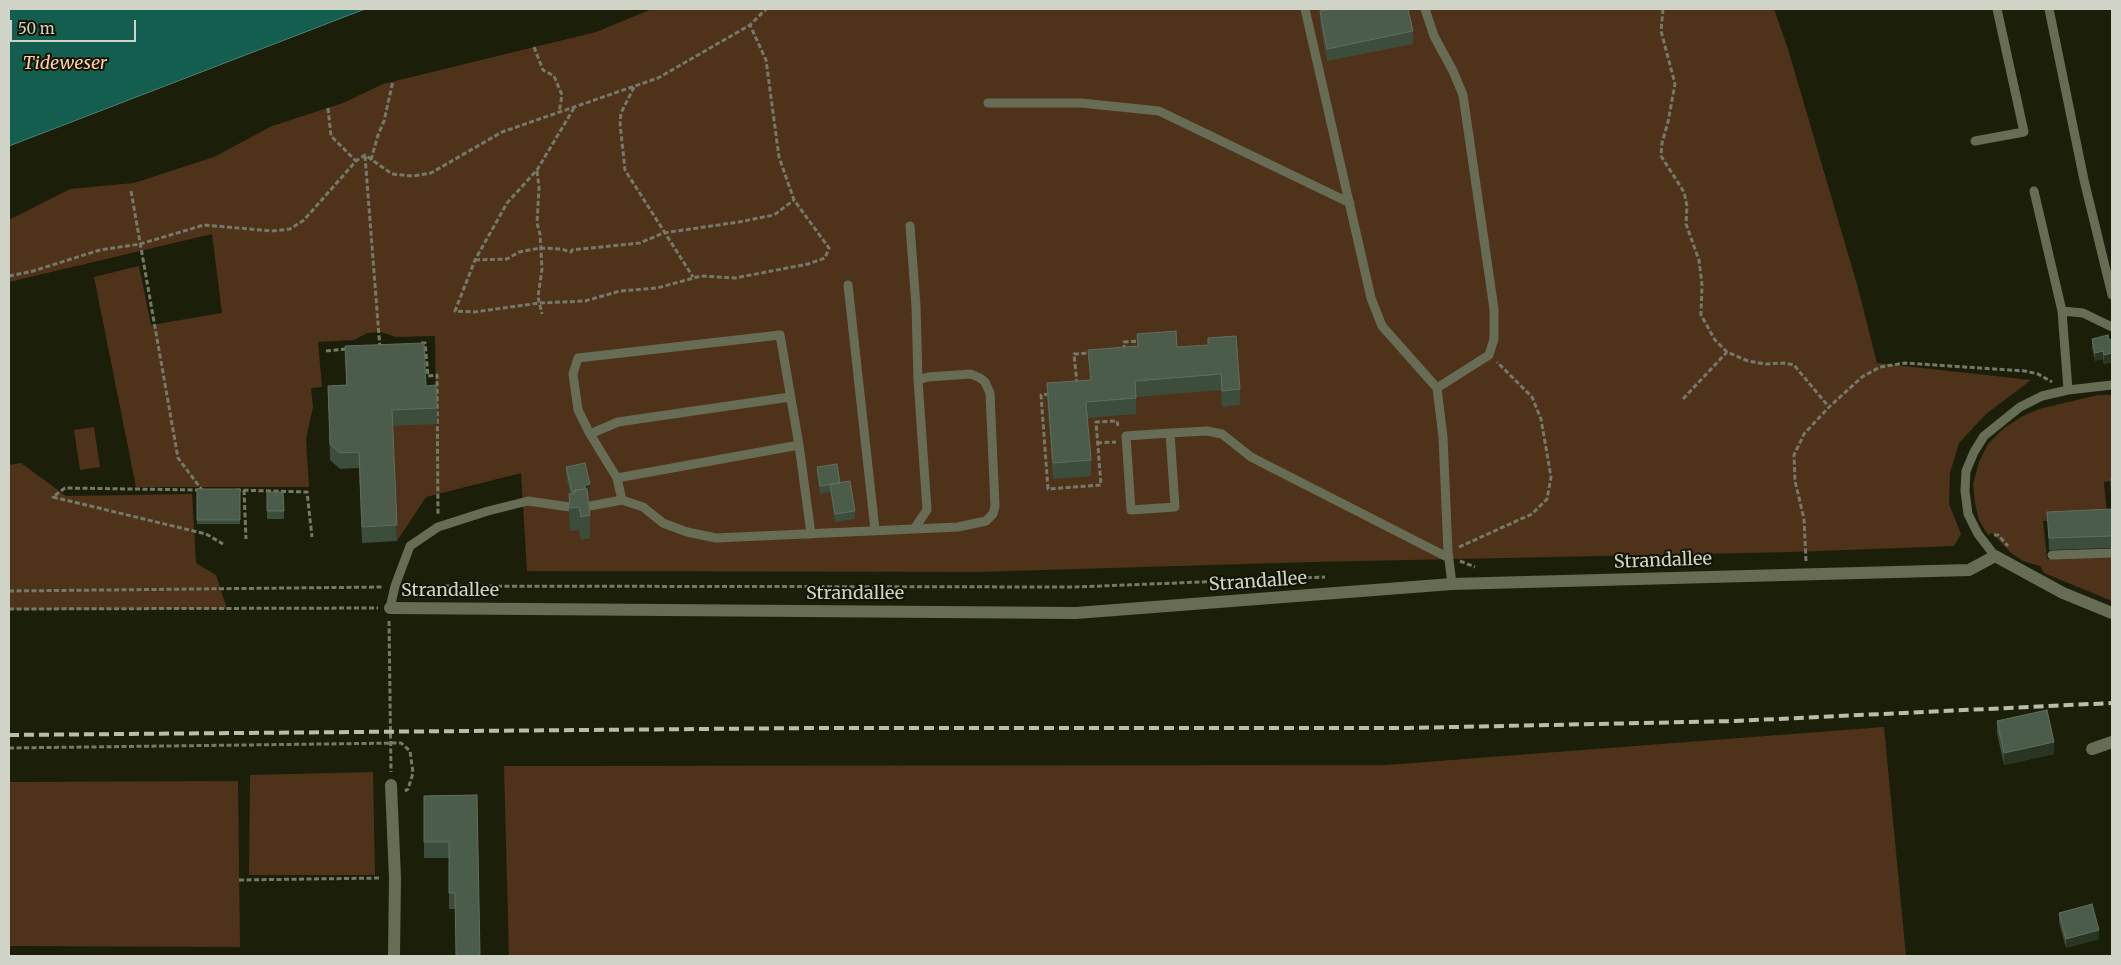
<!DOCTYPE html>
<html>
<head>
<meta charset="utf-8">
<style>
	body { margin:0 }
	#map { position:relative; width:2121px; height:965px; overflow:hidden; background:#1b1f09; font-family:Merriweather,serif }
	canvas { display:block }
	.frame { position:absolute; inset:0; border:10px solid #d0d4c6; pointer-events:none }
	.scale { position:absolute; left:10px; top:20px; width:126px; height:22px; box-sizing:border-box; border:2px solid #d0d4c6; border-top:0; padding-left:6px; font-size:15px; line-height:18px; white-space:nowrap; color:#d0d4c6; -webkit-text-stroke:4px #121502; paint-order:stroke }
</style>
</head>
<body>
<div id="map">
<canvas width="2121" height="965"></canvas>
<div class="frame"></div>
<div class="scale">50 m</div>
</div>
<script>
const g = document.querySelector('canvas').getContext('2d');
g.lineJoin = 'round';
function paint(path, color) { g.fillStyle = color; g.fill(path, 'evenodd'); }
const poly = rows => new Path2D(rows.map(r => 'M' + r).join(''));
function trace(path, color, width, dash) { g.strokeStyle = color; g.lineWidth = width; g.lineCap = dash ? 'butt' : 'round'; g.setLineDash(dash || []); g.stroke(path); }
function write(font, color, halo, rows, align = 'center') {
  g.font = font + ' Merriweather,serif'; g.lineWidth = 4; g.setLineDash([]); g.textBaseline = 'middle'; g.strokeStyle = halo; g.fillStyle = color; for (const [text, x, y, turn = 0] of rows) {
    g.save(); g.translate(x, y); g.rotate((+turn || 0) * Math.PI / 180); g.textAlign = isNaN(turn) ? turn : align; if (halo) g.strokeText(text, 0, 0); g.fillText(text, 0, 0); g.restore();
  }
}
const green = poly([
	[652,9,1774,9,1788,49,1858,288,1877,363,2031,380,1986,414,1959,443,1950,473,1949,504,1961,534,1954,546,1791,552,1312,562,978,572,527,571,521,473,426,497,397,541,392,426,436,401,435,336,396,337,381,332,367,333,354,340,318,342,322,387,311,388,313,407,306,439,309,487,136,487,94,277,139,266,151,325,222,313,212,234,9,282,9,220,70,189,134,183,214,157,272,126,343,103,383,84,596,32],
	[2098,395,2112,395,2112,481,2104,482,2107,515,2043,521,2047,559,2112,556,2112,601,2044,573,2040,566,2023,561,2010,552,1992,533,1988,535,1979,520,1975,503,1973,484,1979,462,1988,444,2004,428,2021,417,2039,409],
	[94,427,100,467,80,470,74,430],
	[21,463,66,496,192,494,196,563,216,575,227,609,9,610,9,465],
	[1884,727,1906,956,509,956,504,766,1386,765],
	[373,772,375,875,249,875,250,775],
	[238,781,240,947,9,946,9,782]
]);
const water = poly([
	[9,9,365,9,9,146,9,9]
]);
const path = poly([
	[1663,9,1661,31,1675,84,1668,122,1662,143,1661,156,1684,192,1687,206,1686,224,1699,260,1702,285,1701,315,1715,340,1727,352,1748,361,1766,364,1784,363,1794,365,1829,407],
	[534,47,543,70,554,76,562,95,559,113],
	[634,87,621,113,620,123,625,170,693,277],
	[328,108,331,136,356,161],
	[574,108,537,170,507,203,475,260,455,311,474,312,540,303,585,301,620,291,657,288,701,276,735,278,808,264,825,258,829,248,794,200,779,157,766,60,750,25],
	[365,156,380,349],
	[371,160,378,135,384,121,393,81],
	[537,171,539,187,537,223,540,234,542,269,538,297,542,314],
	[131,191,178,458,202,490],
	[475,260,507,259,519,252,540,248,561,249,571,252,572,250,640,243,663,233,739,222,774,215,794,200],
	[9,276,33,271,100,250,140,244,204,225,272,231,290,229,304,220,356,161,365,155,392,174,413,176,431,173,502,132,658,78,750,25,766,9],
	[421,343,425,343,428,376,437,375,438,515],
	[1124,350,1124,342,1141,341],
	[326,351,347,349],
	[1077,384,1074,354,1091,353],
	[1049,394,1041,395,1048,489,1101,485,1096,422,1117,421,1118,426],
	[1683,399,1727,352],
	[1097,443,1116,442],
	[200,490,65,488,53,497,206,534,223,544],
	[236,490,307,492,312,537],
	[244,490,246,539],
	[1994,535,1998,535,2008,546],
	[1459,547,1532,514,1547,499,1551,477,1541,419,1532,397,1497,362],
	[1460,561,1475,567],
	[1806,561,1804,519,1795,481,1794,455,1804,434,1829,407,1862,377,1880,367,1905,363,2025,371,2038,374,2052,382],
	[407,586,1076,587,1325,577],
	[9,591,383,587],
	[9,609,378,608],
	[389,621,391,772],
	[9,748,401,743,410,751,413,773,408,789,405,791],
	[239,880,381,878]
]);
const service = poly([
	[1305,9,1371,298,1382,326,1437,388,1443,437,1448,552,1452,584],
	[1425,9,1434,36,1453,71,1463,95,1494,309,1494,339,1489,355,1437,388],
	[2049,9,2084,180,2112,295],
	[988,103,1081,103,1159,111,1350,203],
	[1975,141,2024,132,1997,9],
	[2034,191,2062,311,2068,390],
	[910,226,916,306,918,380],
	[848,285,875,530],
	[2062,311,2083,313,2112,327],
	[1170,433,1175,507,1131,510,1126,436,1170,433,1207,431,1222,434,1251,457,1449,558],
	[590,434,578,410,573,374,578,358,780,335,799,445,811,534],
	[617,478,799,445],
	[622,500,617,478,590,434,618,422,790,397],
	[2052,555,2112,553],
	[1995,556,1978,534,1968,514,1965,491,1966,471,1974,452,1984,436,2020,407,2042,396,2068,390,2112,385],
	[390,608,395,586,410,546,438,527,488,511,528,501,570,507,590,506,622,500,643,507,663,523,687,532,716,538,958,527,986,521,993,514,995,506,990,393,985,382,980,378,971,374,928,377,918,380,927,510,914,529]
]);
const minor = poly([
	[390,608,1076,613,1452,584,1969,570,1995,556,2063,593,2112,613],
	[2092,749,2112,742],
	[391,785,395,878,394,956]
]);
const rail = poly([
	[9,735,814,728,1408,728,1735,721,2112,703]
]);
const wall = poly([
	[1320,11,1413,31,1413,44,1327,61,1320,23],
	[1137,334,1177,347,1208,345,1240,389,1240,405,1222,407,1221,390,1136,397,1136,414,1087,418,1091,460,1091,476,1053,479,1047,399,1047,383,1090,380,1088,350,1137,346],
	[2092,339,2109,340,2112,339,2112,362,2104,364,2103,359,2095,361,2092,348],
	[345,346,426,386,437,408,437,424,392,426,397,541,362,543,359,468,340,469,330,460,328,386,346,385],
	[566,467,590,492,587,493,590,515,590,538,581,540,579,530,570,531,569,517,569,494,570,494,566,476],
	[817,467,840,483,855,511,855,519,835,522,830,492,820,494,817,475],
	[2111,479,2112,479,2112,548,2049,550,2047,512,2112,509],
	[197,489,240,489,240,524,197,524],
	[267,492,284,511,284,519,267,519],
	[1997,721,2054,754,2004,765,1997,733],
	[477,795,455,909,449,909,449,858,424,858,424,796],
	[2059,913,2099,939,2066,948,2059,922]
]);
const shadedWall = poly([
	[2103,351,2103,359,2095,361,2095,353],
	[2112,353,2112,362,2104,364,2104,355],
	[590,484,590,492,585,494,585,485],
	[2054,742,2054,754,2004,765,2004,753],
	[2099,930,2099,939,2066,948,2066,939]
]);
const building = poly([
	[1330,9,1408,9,1413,31,1327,49,1320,11,1330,9],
	[1176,331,1177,347,1208,345,1208,338,1236,336,1240,389,1222,391,1221,374,1135,381,1136,398,1086,402,1091,460,1053,463,1047,383,1091,380,1088,350,1138,346,1137,334,1176,331],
	[2108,335,2109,340,2112,339,2112,353,2104,355,2103,351,2095,353,2092,339,2108,335],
	[424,343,426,386,436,385,437,408,392,410,397,525,362,527,359,452,340,453,330,444,328,386,347,385,345,346,424,343],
	[585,463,590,484,585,485,585,489,575,490,575,492,572,492,566,467,585,463],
	[837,464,840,483,820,486,817,467,837,464],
	[2111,479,2112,479,2112,506,2111,479],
	[850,481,855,511,835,514,830,484,850,481],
	[197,489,240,489,240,520,197,520,197,489],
	[587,489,590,515,581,517,579,507,570,508,569,494,575,493,575,490,587,489],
	[267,492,283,492,284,511,267,511,267,492],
	[2112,509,2112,536,2049,538,2047,512,2112,509],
	[2047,710,2054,742,2004,753,1997,721,2047,710],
	[477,795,480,956,456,956,455,893,449,893,449,842,424,842,424,796,477,795],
	[2092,904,2099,930,2066,939,2059,913,2092,904]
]);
const parkNames = [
	["Tideweser",65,64]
];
const streetNames = [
	["Strandallee",1663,561,-2],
	["Strandallee",1258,582,-4],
	["Strandallee",450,591],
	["Strandallee",855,594]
];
paint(green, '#4f321a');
paint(water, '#135e4f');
trace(water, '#4c8173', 1);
trace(path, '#757967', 3, [5, 2.5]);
trace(service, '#676d54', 9);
trace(minor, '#676d54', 12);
trace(rail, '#b9bdae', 4, [10, 5]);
paint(wall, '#3c4d3c');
paint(shadedWall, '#283522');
paint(building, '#4c5c4b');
trace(building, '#616e5e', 1);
write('italic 18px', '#ffcea9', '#121502', parkNames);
write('18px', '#d0d4c6', '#121502', streetNames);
</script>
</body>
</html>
